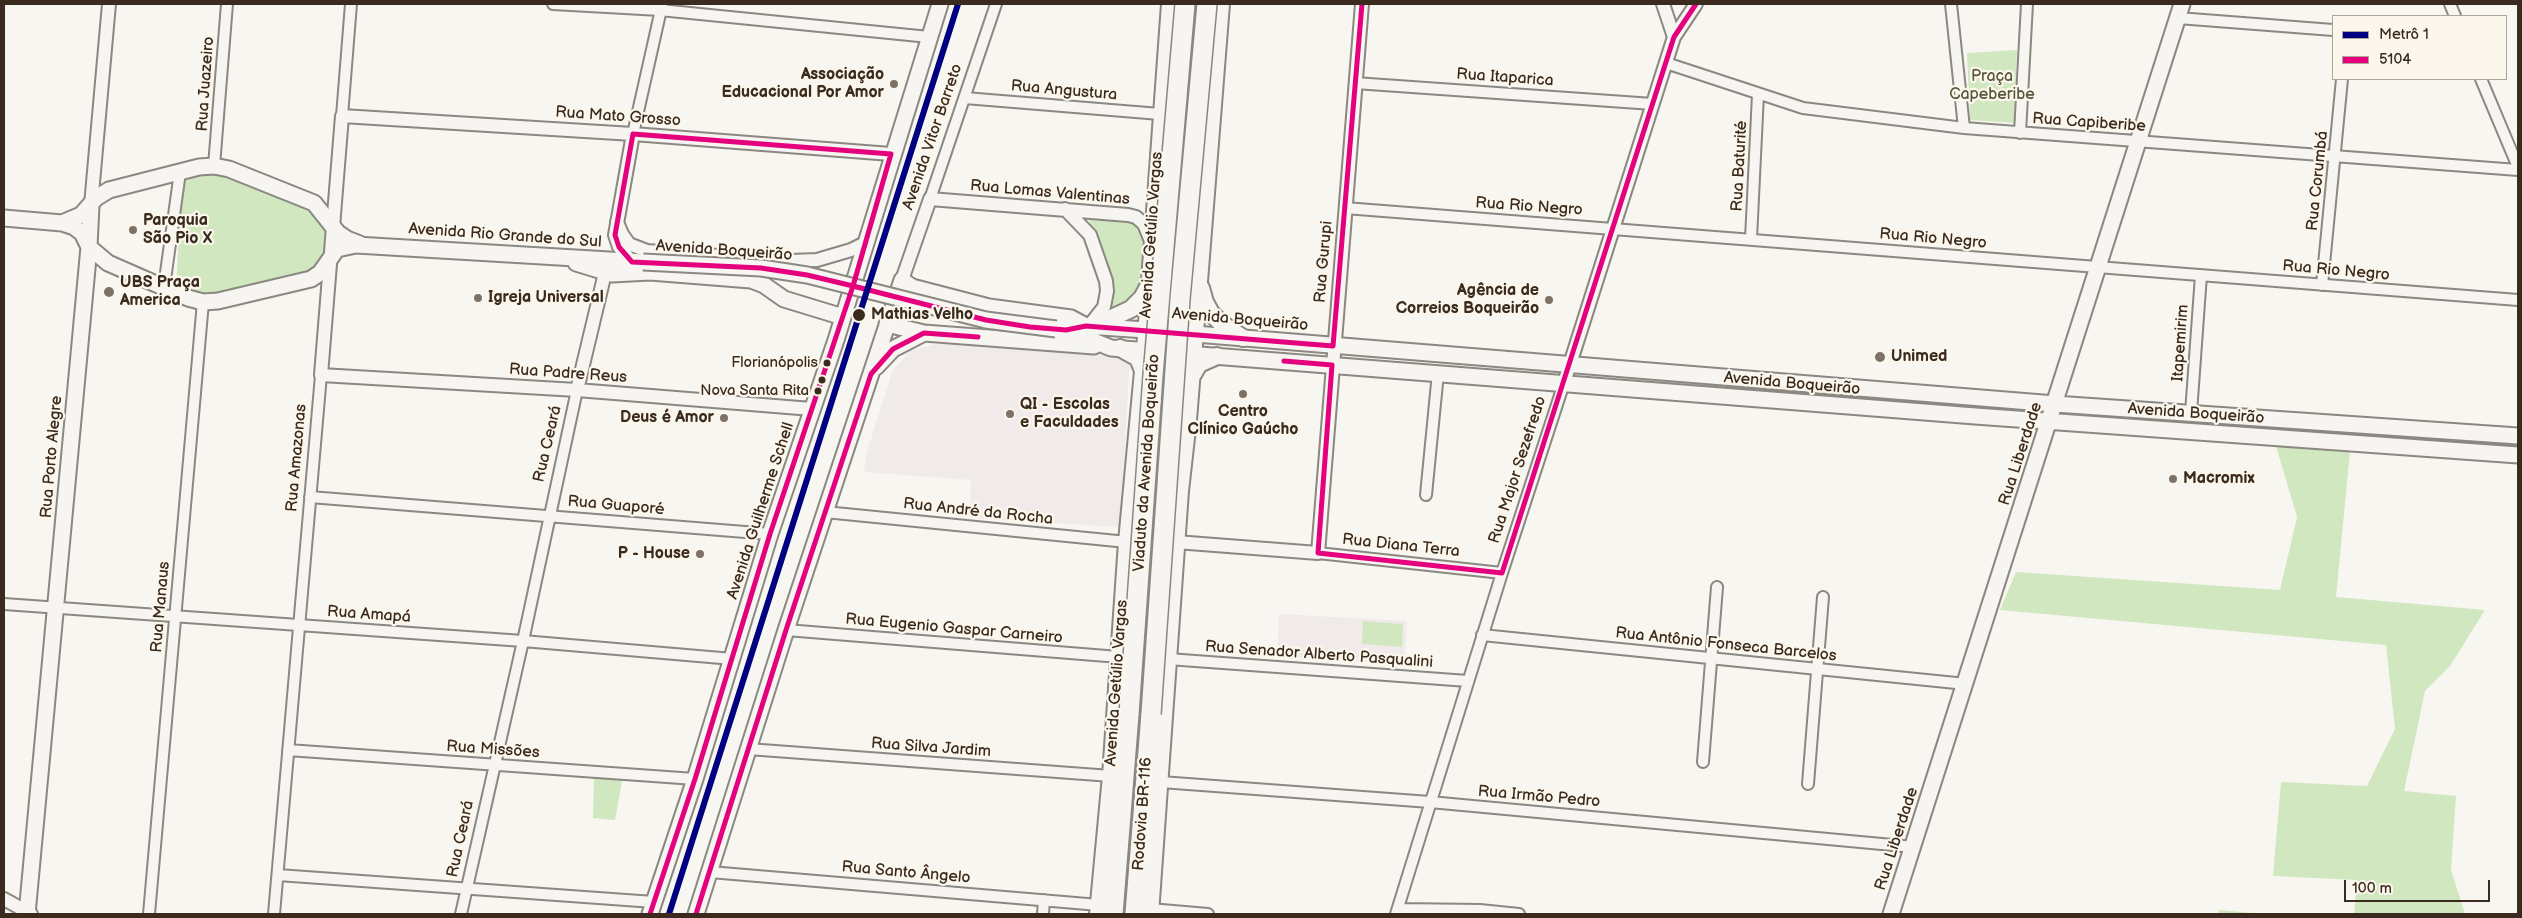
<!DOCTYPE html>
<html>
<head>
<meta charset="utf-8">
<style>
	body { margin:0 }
	#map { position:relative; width:2522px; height:918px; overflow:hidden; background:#f8f6f0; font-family:"Balsamiq Sans",sans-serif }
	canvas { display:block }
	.frame { position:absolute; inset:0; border:5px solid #3b2a1e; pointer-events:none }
	.legend { position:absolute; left:2332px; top:15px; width:175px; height:65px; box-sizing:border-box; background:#fbf7ec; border:1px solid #aea59a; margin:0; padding:6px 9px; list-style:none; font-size:15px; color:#3b2a1e }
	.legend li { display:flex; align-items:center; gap:10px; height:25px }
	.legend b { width:25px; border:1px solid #aea59a }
	.scale { position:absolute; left:2344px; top:880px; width:146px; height:22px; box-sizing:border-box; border:2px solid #3b2a1e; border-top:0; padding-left:6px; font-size:15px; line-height:18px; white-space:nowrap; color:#3b2a1e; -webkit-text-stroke:4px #fbf7ec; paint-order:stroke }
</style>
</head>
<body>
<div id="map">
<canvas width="2522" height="918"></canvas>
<div class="frame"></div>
<ul class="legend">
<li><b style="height:6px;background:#000080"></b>Metrô 1</li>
<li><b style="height:6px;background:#e5007d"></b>5104</li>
</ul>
<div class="scale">100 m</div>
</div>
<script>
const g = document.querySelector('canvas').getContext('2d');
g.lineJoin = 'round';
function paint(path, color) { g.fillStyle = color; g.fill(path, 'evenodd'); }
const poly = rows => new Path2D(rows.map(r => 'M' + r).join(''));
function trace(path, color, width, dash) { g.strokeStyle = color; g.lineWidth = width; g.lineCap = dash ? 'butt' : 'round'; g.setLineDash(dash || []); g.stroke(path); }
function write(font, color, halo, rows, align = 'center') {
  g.font = font + ' "Balsamiq Sans",sans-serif'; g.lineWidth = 4.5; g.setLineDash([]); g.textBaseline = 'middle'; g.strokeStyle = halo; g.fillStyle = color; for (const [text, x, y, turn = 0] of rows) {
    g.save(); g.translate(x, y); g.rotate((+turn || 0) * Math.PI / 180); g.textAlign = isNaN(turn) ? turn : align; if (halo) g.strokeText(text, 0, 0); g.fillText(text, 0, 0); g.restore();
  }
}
const built = poly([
	[940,343,1130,357,1120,527,970,518,971,480,864,472,866,455,892,372,910,351],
	[1279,614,1407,621,1404,664,1277,657]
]);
const green = poly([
	[2017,50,2014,123,1970,120,1967,53],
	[214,167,311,206,326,224,326,251,312,274,204,297,176,288,182,177],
	[1087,217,1123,219,1135,223,1144,236,1142,277,1138,292,1119,310,1106,312,1110,275,1097,236],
	[2276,446,2350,451,2336,597,2485,610,2450,666,2425,691,2404,791,2456,796,2451,870,2465,914,2354,914,2357,880,2273,876,2281,782,2367,786,2395,729,2386,645,2000,610,2016,572,2280,590,2297,517],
	[1363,621,1403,624,1402,647,1362,644],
	[594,774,623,776,615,820,593,818],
	[2219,910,2264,914,2218,914]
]);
const minor = poly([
	[553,4,660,10,929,37],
	[1951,4,1964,128],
	[2450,4,2455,16],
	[2178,18,2333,30],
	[1666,63,1803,108,1964,128,2518,170],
	[2481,79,2518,167],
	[1355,83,1653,104],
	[965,98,1160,114],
	[342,116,351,4],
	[2020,133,2027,4],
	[633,134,662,5],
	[214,166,227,4],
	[930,199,996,4],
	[1345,208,2518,300],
	[1751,239,1758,94],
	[2322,285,2342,79],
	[164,287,180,172],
	[2191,413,2201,275],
	[1426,495,1438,373],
	[310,497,770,534],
	[825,512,1127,542],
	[1318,553,1502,573],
	[4,604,523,641,733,659],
	[786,630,1119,657],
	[1482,635,1966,684],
	[1168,659,1468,681],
	[748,749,1111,776],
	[288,750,695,779],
	[1703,762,1717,587],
	[1161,782,1430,802,1914,847],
	[1808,784,1823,597],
	[710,872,1099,905],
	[278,875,654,902],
	[1150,909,1208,914],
	[1398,909,1480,910,1519,914],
	[149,914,203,302],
	[274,914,321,375],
	[461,914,523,641,577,390],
	[1043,914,1044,900],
	[1396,914,1502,573,1564,383]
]);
const tertiary = poly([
	[1663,4,1674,37],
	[91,205,109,4],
	[1065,209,1090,235,1106,281,1107,291,1104,307,1089,326],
	[617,222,622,234,629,244,647,251,790,261,817,260,851,250,867,242],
	[632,262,619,247,615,235,633,134],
	[902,280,930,199,1128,215,1136,217,1144,224,1151,241],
	[1564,383,1674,37,1696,4],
	[577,390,605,273,611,266],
	[812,409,577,390,321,375,342,116,633,134,891,154],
	[1176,542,1318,553,1362,4],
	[4,899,31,914]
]);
const secondary = poly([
	[4,218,62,223,74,227,82,233,89,247,108,263,188,298,203,302,218,301,311,279,320,273,337,249,356,245,643,262],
	[62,223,81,215,96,198,109,190,199,167,214,166,229,169,314,203,338,233,347,239,360,244],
	[576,263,612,274,650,272,751,280,764,285,784,299,843,317],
	[903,287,912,287,989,307,1071,318,1086,326],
	[887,324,924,333,1094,346],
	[1056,329,1066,330,1086,326,1146,330,2055,404,2518,436],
	[1066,330,1111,348,1975,416,2518,455],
	[876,367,893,349,924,333],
	[27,914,89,247,91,205],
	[650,914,695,779,770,534,836,340,940,4],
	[696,914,786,630,902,280,912,287],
	[1891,914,2182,4]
]);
const primary = poly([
	[1201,288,1205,302,1211,313,1222,324,1243,338],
	[1092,327,1131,309,1142,298,1148,287],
	[1120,348,1138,358,1143,371],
	[1192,376,1199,364,1217,356],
	[1098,914,1111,776,1127,542,1145,350,1170,4],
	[1150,914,1180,491,1188,420,1221,4]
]);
const motorway = poly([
	[1113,914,1129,714],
	[1135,914,1151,714]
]);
const secondaryBridge = poly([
	[643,262,761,268,807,275,986,320,1056,329]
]);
const motorwayBridge = poly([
	[1129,714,1153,375,1185,4],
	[1151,714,1180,299,1207,4]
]);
const bus1 = poly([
	[633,134,891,154,853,286,807,275,761,268,632,262,619,247,615,235,633,134],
	[853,286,986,320,1030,327,1066,330,1086,326,1333,346,1362,4],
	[1284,361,1332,365,1318,553,1502,573,1674,37,1696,4],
	[650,914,695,779,770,534,853,286],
	[696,914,786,630,871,374,893,349,924,333,978,337]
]);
const metro1 = poly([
	[669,914,958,4]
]);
const markers = [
	[894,84,5,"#7d7168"],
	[133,230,5,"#7d7168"],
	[109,292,6,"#7d7168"],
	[478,298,5,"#7d7168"],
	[1549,300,5,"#7d7168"],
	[859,315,7,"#3b2a1e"],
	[1880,357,6,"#7d7168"],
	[827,363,4.5,"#3b2a1e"],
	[822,380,4.5,"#3b2a1e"],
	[818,391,4.5,"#3b2a1e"],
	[1243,394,5,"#7d7168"],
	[1010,414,5,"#7d7168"],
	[724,418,5,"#7d7168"],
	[2173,479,5,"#7d7168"],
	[700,554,5,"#7d7168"]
];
const busNames = [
	["Florianópolis",818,363],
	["Nova Santa Rita",809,391]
];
const poiNames = [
	["Associação",884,75,"right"],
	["Educacional Por Amor",884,93,"right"],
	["Paroquia",143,221],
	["São Pio X",143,239],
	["UBS Praça",120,283],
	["America",120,301],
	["Agência de",1539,291,"right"],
	["Correios Boqueirão",1539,309,"right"],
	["Igreja Universal",488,298],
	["Unimed",1891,357],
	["QI - Escolas",1020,405],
	["e Faculdades",1020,423],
	["Centro",1243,412,"center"],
	["Clínico Gaúcho",1243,430,"center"],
	["Deus é Amor",714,418,"right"],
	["Macromix",2183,479],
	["P - House",690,554,"right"]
];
const parkNames = [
	["Praça",1992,77],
	["Capeberibe",1992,95]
];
const streetNames = [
	["Rua Itaparica",1505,78,4],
	["Rua Juazeiro",206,84,-86],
	["Rua Angustura",1064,91,5],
	["Rua Mato Grosso",618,117,4],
	["Rua Capiberibe",2089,123,4],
	["Avenida Vitor Barreto",933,137,-71],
	["Rua Baturité",1740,166,-87],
	["Rua Corumbá",2318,181,-84],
	["Rua Lomas Valentinas",1050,193,5],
	["Rua Rio Negro",1529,207,4],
	["Avenida Getúlio Vargas",1152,235,-86],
	["Avenida Rio Grande do Sul",505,236,4],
	["Rua Rio Negro",1933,239,5],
	["Avenida Boqueirão",724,251,4],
	["Rua Gurupi",1324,262,-85],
	["Rua Rio Negro",2336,271,5],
	["Avenida Boqueirão",1240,320,5],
	["Itapemirim",2181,343,-86],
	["Rua Padre Reus",568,374,4],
	["Avenida Boqueirão",1792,384,5],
	["Avenida Boqueirão",2196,414,4],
	["Rua Ceará",548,444,-77],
	["Rua Liberdade",2021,454,-72],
	["Rua Porto Alegre",52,457,-85],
	["Rua Amazonas",297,458,-85],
	["Viaduto da Avenida Boqueirão",1147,463,-86],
	["Rua Major Sezefredo",1518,470,-72],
	["Rua Guaporé",616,506,5],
	["Avenida Guilherme Schell",761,511,-72],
	["Rua André da Rocha",978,512,6],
	["Rua Diana Terra",1401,546,6],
	["Rua Manaus",161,607,-85],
	["Rua Amapá",369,615,4],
	["Rua Eugenio Gaspar Carneiro",954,629,5],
	["Rua Antônio Fonseca Barcelos",1726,645,6],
	["Rua Senador Alberto Pasqualini",1319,655,4],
	["Avenida Getúlio Vargas",1117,683,-86],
	["Rua Silva Jardim",931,748,4],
	["Rua Missões",493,750,4],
	["Rua Irmão Pedro",1539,797,5],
	["Rodovia BR-116",1143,814,-86],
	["Rua Ceará",461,839,-78],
	["Rua Liberdade",1897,839,-72],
	["Rua Santo Ângelo",906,873,5]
];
const stopNames = [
	["Mathias Velho",871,315]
];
paint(built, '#f0eaeb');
paint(green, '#d0e7bf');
trace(minor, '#8b8781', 14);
trace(tertiary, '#8b8781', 16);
trace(secondary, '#8b8781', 19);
trace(primary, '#8b8781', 20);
trace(motorway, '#8b8781', 22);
trace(minor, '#f6f5f1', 10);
trace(tertiary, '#f6f5f1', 12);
trace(secondary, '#f6f5f1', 15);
trace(primary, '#f6f5f1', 16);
trace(motorway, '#f6f5f1', 19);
trace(secondaryBridge, '#8b8781', 19, []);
trace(motorwayBridge, '#8b8781', 22, []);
trace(secondaryBridge, '#f6f5f1', 15);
trace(motorwayBridge, '#f6f5f1', 19);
trace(bus1, '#e5007d', 5);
trace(metro1, '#000080', 6);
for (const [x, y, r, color] of markers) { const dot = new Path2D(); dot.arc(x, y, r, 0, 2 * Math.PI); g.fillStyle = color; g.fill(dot); trace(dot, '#fbf7ec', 2); }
write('15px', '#3b2a1e', '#fbf7ec', busNames, 'right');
write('bold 16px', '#3b2a1e', '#fbf7ec', poiNames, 'left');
write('16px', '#58563c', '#fbf7ec', parkNames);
write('16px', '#3b2a1e', '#fbf7ec', streetNames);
write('bold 16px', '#3b2a1e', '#fbf7ec', stopNames, 'left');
</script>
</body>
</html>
